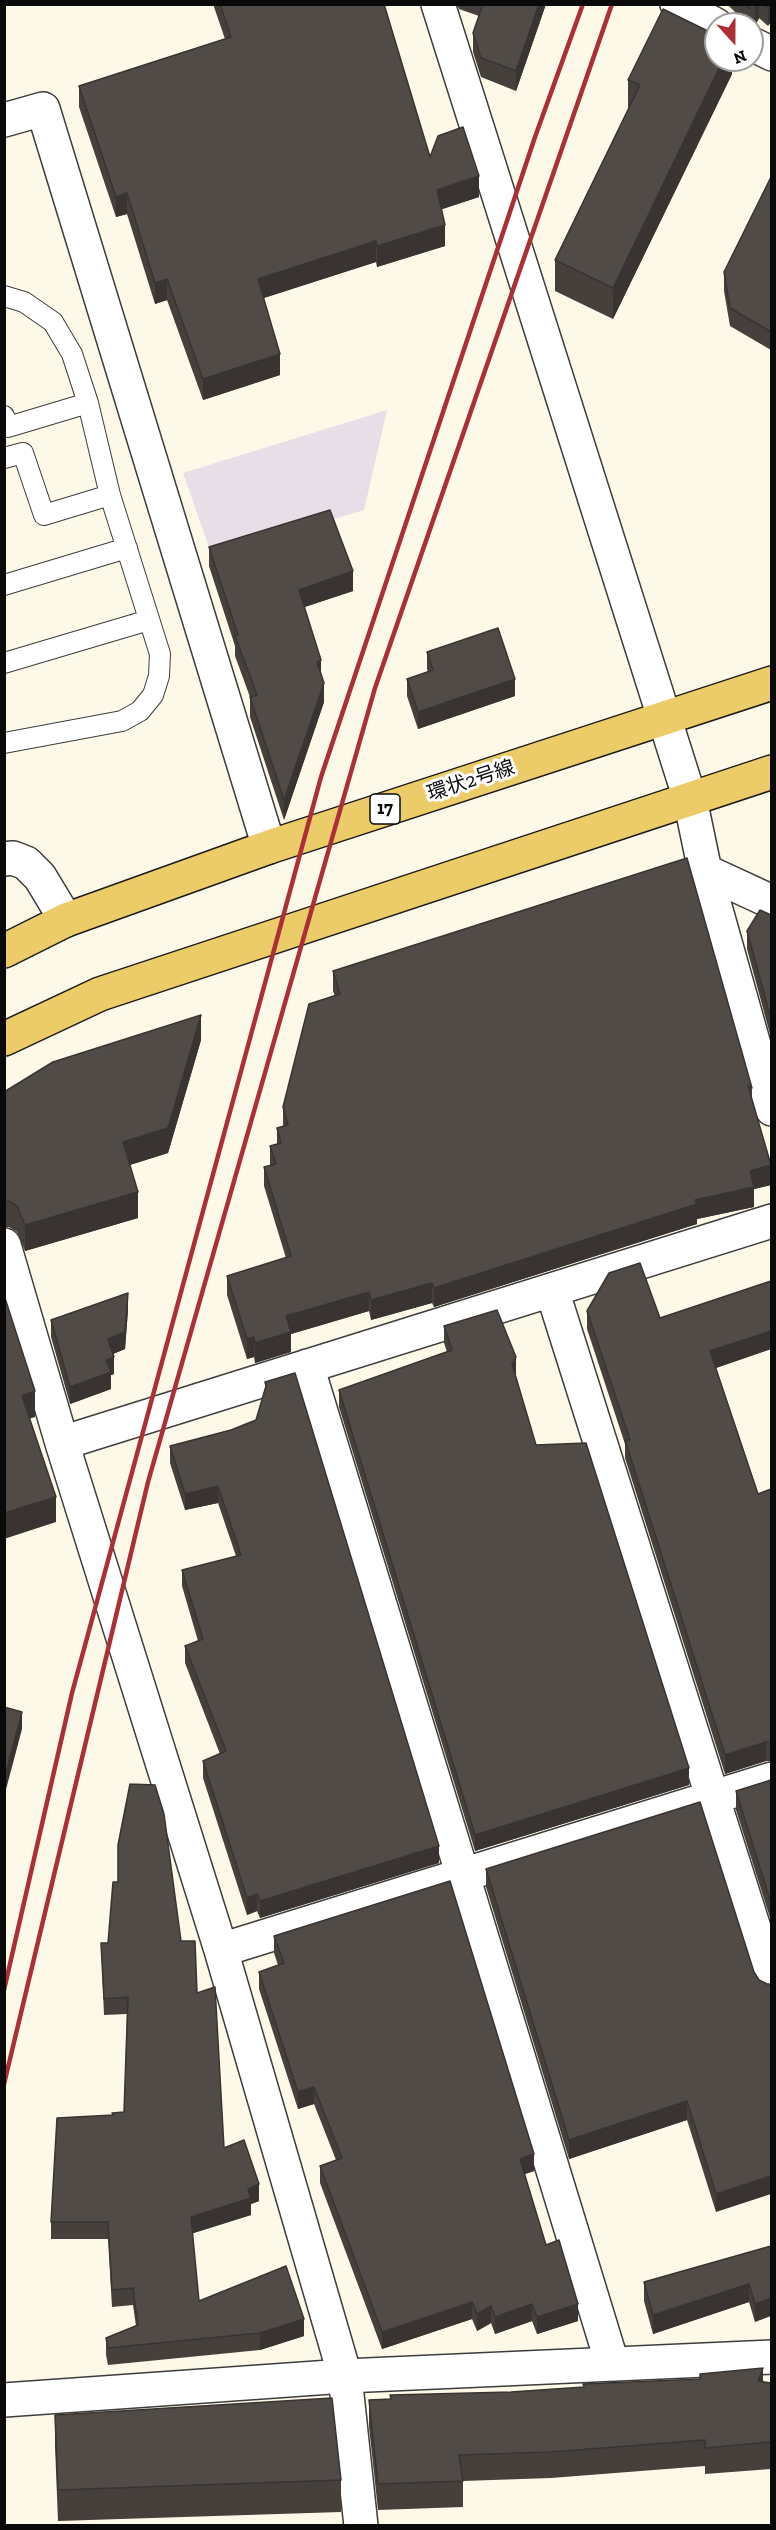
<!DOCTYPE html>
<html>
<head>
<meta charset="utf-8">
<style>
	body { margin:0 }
	#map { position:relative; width:776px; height:2530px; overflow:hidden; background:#fdf9e8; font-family:"Zilla Slab",serif }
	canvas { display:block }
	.frame { position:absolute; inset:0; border:6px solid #0a0a0a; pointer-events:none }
	.north { position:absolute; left:704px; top:12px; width:60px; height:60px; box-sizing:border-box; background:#fff; border:2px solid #9d9d9d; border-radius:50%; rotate:159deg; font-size:16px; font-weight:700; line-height:24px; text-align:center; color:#0a0a0a }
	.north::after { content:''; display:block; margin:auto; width:21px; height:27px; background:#ac2f36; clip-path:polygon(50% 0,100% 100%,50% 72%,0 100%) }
</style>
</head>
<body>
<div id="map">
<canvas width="776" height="2530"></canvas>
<div class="frame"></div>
<div class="north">N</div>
</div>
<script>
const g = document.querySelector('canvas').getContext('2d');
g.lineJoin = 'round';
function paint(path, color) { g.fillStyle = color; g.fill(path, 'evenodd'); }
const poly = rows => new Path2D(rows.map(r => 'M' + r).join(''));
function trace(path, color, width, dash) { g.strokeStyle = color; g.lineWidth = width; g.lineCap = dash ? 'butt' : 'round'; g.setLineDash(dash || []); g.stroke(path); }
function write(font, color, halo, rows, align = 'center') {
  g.font = font + ' "Zilla Slab","Noto Sans JP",serif'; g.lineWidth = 6; g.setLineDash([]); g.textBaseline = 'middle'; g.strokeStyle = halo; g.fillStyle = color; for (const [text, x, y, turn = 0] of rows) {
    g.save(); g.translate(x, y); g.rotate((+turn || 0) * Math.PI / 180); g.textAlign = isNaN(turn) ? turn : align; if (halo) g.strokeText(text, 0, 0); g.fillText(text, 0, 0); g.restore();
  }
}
const industrial = poly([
	[387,410,364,510,212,556,183,473]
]);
const service = poly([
	[4,296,24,302,53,322,72,354,88,403,110,495,160,654,159,676,153,695,140,711,122,721,4,743],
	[4,416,8,427,88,403],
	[4,458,23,453,44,515,110,495],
	[4,585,127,548],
	[4,663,149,620]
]);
const minor = poly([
	[438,4,690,799,705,871,772,1109],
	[677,4,716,25],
	[752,44,772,54],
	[4,120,43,109,269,847],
	[4,859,13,858,26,863,40,877,66,920],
	[705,871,772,902],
	[4,1245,62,1443,221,1950,345,2376,361,2526],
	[552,1290,772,1985],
	[307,1366,612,2363],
	[62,1443,772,1221],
	[221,1950,772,1779]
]);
const tertiary = poly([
	[4,2400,345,2376,772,2357]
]);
const primary = poly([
	[4,951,66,920,269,847,772,683],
	[4,1039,100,994,772,772]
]);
const rail = poly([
	[4,1990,72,1693,321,777,535,137,583,4],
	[4,2084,148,1482,375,688,612,4]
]);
const wall = poly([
	[213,4,384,4,430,157,479,197,441,209,445,246,377,267,376,262,263,298,280,375,203,400,167,300,155,304,127,214,116,217,79,107,79,86,225,39],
	[457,4,546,4,516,91,481,77,473,52,473,33,479,16,459,9],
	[727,4,771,4,768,26,759,18,755,26,752,26,752,24,747,24],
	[732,60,732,74,613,319,555,291,555,260,628,110,628,80],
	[771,177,771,350,730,326,724,291,724,272],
	[209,547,353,591,304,607,321,674,324,702,284,820,250,717,250,697,235,656,235,646,209,566],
	[427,652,515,696,418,729,407,696,407,679,428,672,427,669],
	[687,858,752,1088,752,1101,771,1185,754,1189,754,1207,697,1219,697,1224,434,1307,432,1303,371,1320,369,1311,291,1334,291,1352,255,1363,254,1357,247,1359,227,1295,227,1276,286,1258,264,1186,264,1167,270,1165,270,1146,277,1144,277,1128,283,1126,283,1107,335,996,333,991,333,971],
	[771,915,771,1038,747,949,747,931],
	[201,1040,168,1153,130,1165,138,1218,25,1251,17,1232,9,1227,4,1227,4,1092],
	[771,1281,771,1349,716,1368,758,1494,771,1489,771,1761,766,1761,725,1774,625,1458,625,1444,587,1329,587,1311,660,1318],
	[128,1310,125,1349,113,1354,114,1374,111,1375,111,1389,70,1404,51,1337,51,1320],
	[444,1326,516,1374,515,1375,536,1445,689,1785,475,1851,339,1407,339,1390,447,1352,444,1343],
	[265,1382,439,1863,260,1918,257,1911,247,1915,203,1778,203,1761,220,1754,185,1663,185,1646,198,1641,182,1586,182,1570,236,1556,218,1503,185,1510,170,1463,170,1446,231,1430,256,1420,265,1390],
	[771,1780,771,1921,736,1810,736,1791],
	[486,1869,754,1972,759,1980,767,1984,716,2212,687,2120,569,2159,486,1887],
	[274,1936,534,2171,524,2174,546,2245,578,2321,537,2334,532,2321,495,2334,491,2323,477,2331,472,2319,382,2349,320,2183,320,2166,336,2160,314,2104,298,2109,259,1989,259,1972,278,1965,274,1953],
	[181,1941,197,1993,224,2148,259,2201,251,2204,251,2215,192,2233,199,2301,304,2336,260,2350,108,2365,106,2355,106,2338,136,2326,133,2305,112,2307,108,2239,51,2239,51,2222,113,2115,124,2112,127,2014,104,2015,101,1943],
	[771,2246,755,2322,749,2302,653,2334,644,2301,644,2282],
	[763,2382,771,2383,771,2469,705,2474,705,2466,551,2478,463,2481,463,2507,378,2510,369,2427,369,2400,511,2392],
	[55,2415,341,2480,341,2512,58,2521,55,2446]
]);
const shadedWall = poly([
	[539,4,546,4,516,91,516,71],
	[756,4,759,4,759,18,755,26,755,8],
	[771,4,771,22,768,26,768,8],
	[723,60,732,60,732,74,613,319,613,288],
	[479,176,479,197,437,211,437,190],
	[127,193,127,214,116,217,116,197],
	[445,225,445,246,377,267,377,246],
	[376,241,376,262,258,300,258,279],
	[167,279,167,300,155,304,155,283],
	[280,354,280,375,203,400,203,379],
	[353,571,353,591,299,609,299,590],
	[321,660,321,680,317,662],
	[515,679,515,696,418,729,418,712],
	[324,683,324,702,284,820,284,800],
	[201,1015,201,1040,168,1153,123,1167,123,1142],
	[771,1165,771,1185,754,1189,754,1207,697,1219,697,1224,434,1307,434,1288,695,1200,750,1171],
	[138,1192,138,1218,25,1251,25,1225],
	[432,1283,432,1303,371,1320,371,1300],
	[369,1292,369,1311,291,1334,291,1352,255,1363,255,1343,286,1316],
	[128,1293,128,1310,125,1349,108,1356,108,1339],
	[771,1331,771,1349,710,1370,710,1351],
	[254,1337,254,1357,247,1359,247,1339],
	[114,1357,114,1374,111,1375,111,1389,70,1404,70,1387,106,1360],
	[516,1357,516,1374,512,1381,512,1364],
	[35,1391,35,1417,22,1421,22,1396],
	[218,1486,218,1503,185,1510,185,1494],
	[56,1497,56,1522,4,1539,4,1513],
	[22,1712,22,1729,4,1797,4,1780],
	[766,1742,766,1761,725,1774,725,1755],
	[689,1768,689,1785,475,1851,475,1835],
	[439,1846,439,1863,260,1918,260,1901],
	[257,1894,257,1911,247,1915,247,1898],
	[314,2087,314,2104,298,2109,298,2092],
	[687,2101,687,2120,569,2159,569,2140],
	[534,2154,534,2171,520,2176,520,2159],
	[771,2176,771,2194,716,2212,716,2194],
	[259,2184,259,2201,251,2204,251,2215,191,2234,191,2217,248,2189],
	[749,2284,749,2302,653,2334,653,2315],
	[771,2298,771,2316,755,2322,755,2304],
	[472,2302,472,2319,382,2349,382,2332],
	[532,2304,532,2321,495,2334,495,2317],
	[578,2304,578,2321,537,2334,537,2317],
	[491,2306,491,2323,477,2331,477,2314],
	[304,2319,304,2336,260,2350,260,2333],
	[763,2368,763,2395,758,2381]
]);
const building = poly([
	[220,4,384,4,430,157,438,136,463,127,479,176,437,190,445,225,377,246,376,241,258,279,280,354,203,379,167,279,155,283,127,193,116,197,79,86,231,37,220,4],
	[483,4,539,4,516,71,481,58,473,33,483,4],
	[746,4,756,4,755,8,749,8,746,4],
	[764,4,771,4,768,8,764,4],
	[663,9,716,35,716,60,723,60,613,288,555,260,640,85,628,80,663,9],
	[771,177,771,332,730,308,724,272,771,177],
	[330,510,353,571,299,590,321,660,317,662,324,683,284,800,250,697,257,695,235,636,238,635,209,547,330,510],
	[498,628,515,679,418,712,407,679,433,670,427,652,498,628],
	[687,858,752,1088,748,1086,771,1165,750,1171,754,1187,695,1200,697,1204,434,1288,432,1283,371,1300,369,1292,286,1316,291,1332,255,1343,254,1337,247,1339,227,1276,291,1256,264,1167,276,1164,270,1146,281,1143,277,1128,288,1125,283,1107,309,1004,340,994,333,971,687,858],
	[760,910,771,915,771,1019,747,931,760,910],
	[201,1015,168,1128,123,1142,138,1192,25,1225,17,1206,9,1201,4,1202,4,1092,53,1062,201,1015],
	[640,1263,660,1318,771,1281,771,1331,710,1351,758,1494,771,1489,771,1742,766,1742,725,1755,625,1440,630,1440,587,1311,609,1273,640,1263],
	[128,1293,125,1332,108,1339,114,1357,106,1360,111,1372,70,1387,51,1320,128,1293],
	[4,1295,35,1391,22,1396,56,1497,4,1513,4,1295],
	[497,1310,516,1357,512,1364,536,1445,586,1443,689,1768,475,1835,339,1390,452,1350,444,1326,497,1310],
	[295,1373,439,1846,260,1901,257,1894,247,1898,203,1761,226,1751,185,1646,203,1639,182,1570,241,1555,218,1486,185,1494,170,1446,231,1430,256,1420,266,1386,265,1382,295,1373],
	[4,1707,22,1712,4,1780,4,1707],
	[771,1780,771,1903,736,1791,771,1780],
	[130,1784,155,1785,164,1814,181,1941,195,1941,197,1993,215,1987,224,2148,244,2140,259,2184,248,2189,251,2198,191,2217,199,2301,286,2266,304,2319,260,2333,108,2348,106,2338,138,2325,133,2288,112,2290,108,2222,51,2222,57,2118,113,2115,112,2113,124,2112,128,1997,104,1999,101,1943,108,1943,113,1882,118,1882,118,1845,130,1784],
	[700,1802,754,1972,759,1980,767,1984,771,1984,771,2176,716,2194,687,2101,569,2140,486,1869,700,1802],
	[450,1881,534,2154,520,2159,546,2245,559,2240,578,2304,537,2317,532,2304,495,2317,491,2306,477,2314,472,2302,382,2332,320,2166,342,2158,314,2087,298,2092,259,1972,284,1963,274,1936,450,1881],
	[771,2246,771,2298,755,2304,749,2284,653,2315,644,2282,771,2246],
	[763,2368,758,2381,771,2383,771,2442,705,2448,705,2440,551,2452,459,2455,463,2481,378,2484,369,2400,391,2399,390,2395,511,2392,584,2387,583,2384,700,2379,700,2374,763,2368],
	[332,2398,341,2480,58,2490,55,2415,332,2398]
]);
const shields = [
	[385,809,30]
];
const shieldNames = [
	["17",385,809]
];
const streetNames = [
	["環状2号線",471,781,-18]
];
paint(industrial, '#e7dee8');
trace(service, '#3d3d3d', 22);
trace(minor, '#3d3d3d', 36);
trace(tertiary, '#3d3d3d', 36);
trace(primary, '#1b1b1b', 36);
trace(service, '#fff', 20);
trace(minor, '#fff', 33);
trace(tertiary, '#fff', 33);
trace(primary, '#eccc69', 33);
trace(rail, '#ac2f36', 4.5);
paint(wall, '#46403d');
paint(shadedWall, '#393432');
paint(building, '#514b47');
trace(building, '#393432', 1.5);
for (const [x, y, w] of shields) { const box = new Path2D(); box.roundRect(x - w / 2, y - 15, w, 30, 4.5); g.fillStyle = '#fff'; g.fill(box); trace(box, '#0a0a0a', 1.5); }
write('bold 18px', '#0a0a0a', null, shieldNames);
write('20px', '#0a0a0a', '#fff', streetNames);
</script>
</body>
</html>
